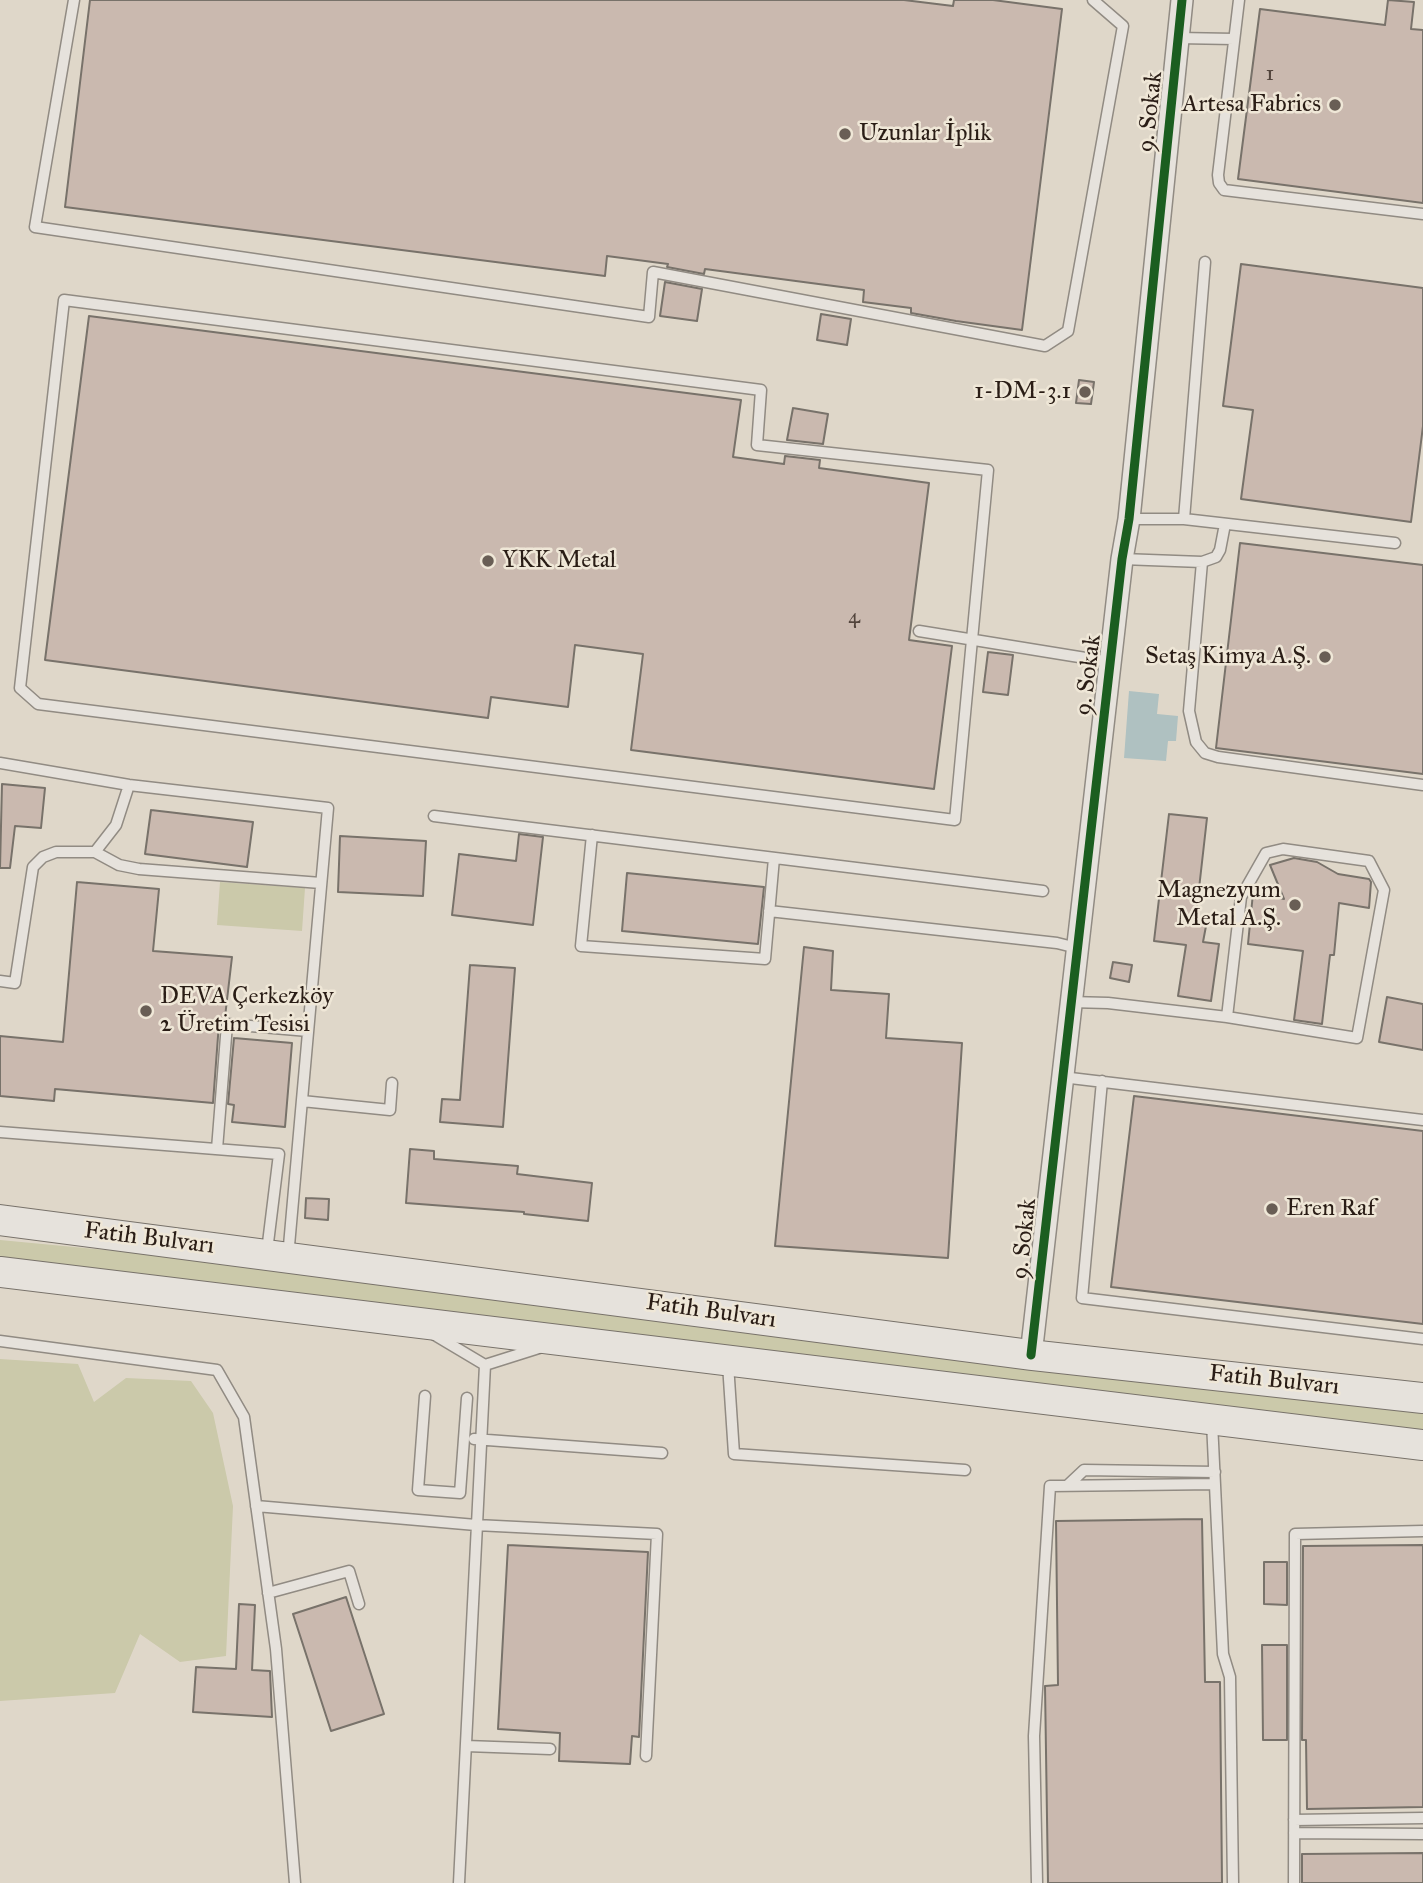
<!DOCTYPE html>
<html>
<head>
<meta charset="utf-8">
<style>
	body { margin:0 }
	canvas { display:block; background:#dfd7c9 }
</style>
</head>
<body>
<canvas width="1423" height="1883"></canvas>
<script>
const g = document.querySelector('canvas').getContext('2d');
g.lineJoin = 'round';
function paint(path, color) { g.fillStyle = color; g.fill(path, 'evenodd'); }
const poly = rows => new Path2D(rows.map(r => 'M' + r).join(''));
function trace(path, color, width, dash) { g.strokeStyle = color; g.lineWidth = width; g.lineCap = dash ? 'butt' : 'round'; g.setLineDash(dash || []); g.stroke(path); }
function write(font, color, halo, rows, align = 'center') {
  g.font = font + ' "IM FELL Great Primer",serif'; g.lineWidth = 5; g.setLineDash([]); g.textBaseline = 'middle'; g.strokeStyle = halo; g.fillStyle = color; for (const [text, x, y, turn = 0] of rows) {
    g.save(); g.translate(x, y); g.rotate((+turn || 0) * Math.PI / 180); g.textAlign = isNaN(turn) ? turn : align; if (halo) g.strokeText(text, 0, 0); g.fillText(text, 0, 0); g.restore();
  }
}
const green = poly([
	[220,882,305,888,302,931,217,925],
	[0,1240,296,1268,1423,1411,1423,1437,0,1262],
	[0,1359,78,1364,94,1402,126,1378,191,1381,213,1413,233,1506,226,1656,180,1662,140,1634,115,1693,0,1701]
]);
const water = poly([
	[1129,691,1159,694,1157,714,1178,716,1176,741,1168,741,1166,761,1124,758]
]);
const building = poly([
	[90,0,904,0,953,6,954,0,993,0,1062,9,1022,330,956,321,911,313,911,308,863,302,864,290,705,269,704,274,667,267,668,264,607,256,605,276,65,207,90,0],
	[1388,0,1414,2,1411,29,1423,30,1423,203,1238,179,1260,9,1385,25,1388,0],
	[1241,264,1423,288,1423,426,1411,522,1241,499,1253,410,1223,406,1241,264],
	[665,282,702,289,697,321,660,316,665,282],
	[821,314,851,319,847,345,817,340,821,314],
	[89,316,741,400,733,457,784,464,785,456,820,460,819,468,929,483,909,640,952,646,934,789,631,750,643,654,575,645,568,707,491,697,488,718,45,660,89,316],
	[1079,380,1094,382,1091,404,1076,403,1079,380],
	[793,408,828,414,823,444,787,440,793,408],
	[1240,543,1423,565,1423,774,1216,748,1240,543],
	[988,652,1013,655,1008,695,983,692,988,652],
	[2,784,45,788,41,828,15,826,10,868,0,868,2,784],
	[151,810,253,822,247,867,145,854,151,810],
	[1169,814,1207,818,1195,924,1206,926,1203,942,1219,944,1211,1001,1178,996,1186,945,1154,941,1169,814],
	[519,834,543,837,533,925,452,915,459,854,516,861,519,834],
	[340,836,426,841,423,896,338,892,340,836],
	[1294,858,1317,862,1338,874,1369,879,1371,882,1369,908,1339,903,1334,955,1330,955,1322,1024,1294,1020,1303,951,1248,944,1253,893,1284,899,1270,865,1294,858],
	[627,873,764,887,758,944,622,931,627,873],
	[77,882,159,889,153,951,232,957,225,1017,219,1023,213,1103,55,1089,54,1101,0,1096,0,1036,63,1042,77,882],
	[804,947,833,951,831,990,889,994,886,1038,962,1043,948,1258,775,1246,804,947],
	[1113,962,1132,965,1129,982,1110,978,1113,962],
	[470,965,515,968,503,1127,440,1122,442,1099,460,1100,470,965],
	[1387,997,1423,1004,1423,1050,1379,1042,1387,997],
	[234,1038,292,1043,285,1127,232,1122,234,1105,228,1104,234,1038],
	[1134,1096,1423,1131,1423,1324,1111,1287,1134,1096],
	[410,1149,434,1151,434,1159,518,1166,517,1174,592,1183,588,1221,524,1214,524,1212,406,1203,410,1149],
	[306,1198,329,1199,328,1220,305,1218,306,1198],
	[1202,1519,1205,1682,1220,1682,1222,1883,1048,1883,1045,1686,1058,1685,1056,1521,1202,1519],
	[508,1545,648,1552,639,1737,632,1736,630,1764,559,1761,560,1733,498,1729,508,1545],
	[1423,1545,1423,1807,1307,1809,1306,1740,1302,1740,1303,1546,1423,1545],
	[1264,1562,1287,1562,1287,1605,1264,1604,1264,1562],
	[346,1597,384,1714,331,1731,293,1614,346,1597],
	[239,1604,255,1605,252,1670,270,1671,272,1717,193,1712,196,1667,236,1669,239,1604],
	[1262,1645,1287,1645,1287,1740,1263,1740,1262,1645],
	[1423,1853,1423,1883,1302,1883,1302,1854,1423,1853]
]);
const service = poly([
	[74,0,35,227,649,317,653,272,1045,346,1068,331,1123,26,1093,0],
	[1239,0,1218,175,1219,183,1224,190,1423,214],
	[1178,38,1234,39],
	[64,300,761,390,757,445,988,470,955,820,38,704,20,688,64,300],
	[1129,519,1184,519,1395,543],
	[1184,519,1205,262],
	[1122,559,1202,562,1189,711,1196,742,1205,753,1218,757,1423,785],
	[1202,562,1216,557,1220,550,1225,524],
	[919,631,1110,662],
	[0,763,129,785,328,808,288,1257],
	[434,816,1043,891],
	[592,835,581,946,765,959,774,858],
	[95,852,119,865,139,869,321,883],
	[769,911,1057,943,1077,948],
	[0,981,15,983,33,867,43,857,56,852,95,852,116,825,129,785],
	[1070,1002,1108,1003,1227,1017,1357,1038,1384,890,1369,861,1283,849,1266,853,1241,897,1227,1017],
	[1062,1077,1423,1120],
	[1102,1081,1082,1298,1423,1339],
	[302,1101,390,1110,392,1083],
	[0,1132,279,1154,267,1251],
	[217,1149,227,1024,308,1031],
	[433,1334,485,1365,542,1347],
	[0,1341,217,1370,244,1417,276,1649,295,1883],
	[728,1364,734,1454,965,1470],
	[425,1396,418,1490,460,1493,467,1398],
	[1212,1422,1223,1654,1230,1677,1233,1883],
	[474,1439,662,1453],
	[1067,1486,1084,1470,1215,1472],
	[256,1506,476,1525,657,1534,646,1756],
	[268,1593,349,1571,359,1604],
	[466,1746,550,1749],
	[1294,1820,1423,1818],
	[1294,1833,1423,1834],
	[459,1883,485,1365],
	[1037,1883,1034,1736,1050,1486,1215,1484],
	[1294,1883,1295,1534,1423,1531]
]);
const minor = poly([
	[1031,1355,1122,559,1129,519,1182,0]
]);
const secondary = poly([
	[0,1220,1031,1355,1423,1398],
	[0,1272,1423,1445]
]);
const cycleway = poly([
	[1031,1355,1122,559,1129,519,1182,0]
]);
const markers = [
	[1335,105,7,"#695e55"],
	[845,134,7,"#695e55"],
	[1085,392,7,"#695e55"],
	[488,561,7,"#695e55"],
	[1325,657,7,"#695e55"],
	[1295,905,7,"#695e55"],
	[146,1011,7,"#695e55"],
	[1272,1209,7,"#695e55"]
];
const numberNames = [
	["1",1270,75],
	["4",854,618]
];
const poiNames = [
	["Artesa Fabrics",1321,105],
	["Uzunlar İplik",859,134,"left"],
	["1-DM-3.1",1071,392],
	["YKK Metal",502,561,"left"],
	["Setaş Kimya A.Ş.",1311,657],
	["Magnezyum",1281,891],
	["Metal A.Ş.",1281,919],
	["DEVA Çerkezköy",160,997,"left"],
	["2 Üretim Tesisi",160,1025,"left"],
	["Eren Raf",1286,1209,"left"]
];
const streetNames = [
	["9. Sokak",1151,112,-84],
	["9. Sokak",1089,675,-83],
	["Fatih Bulvarı",149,1239,7],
	["9. Sokak",1025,1239,-84],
	["Fatih Bulvarı",711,1312,8],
	["Fatih Bulvarı",1274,1381,6]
];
paint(green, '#cbc9aa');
paint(water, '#afc1c1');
paint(building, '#cab9af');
trace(building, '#78726a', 2);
trace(service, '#918b83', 13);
trace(minor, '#918b83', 24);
trace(secondary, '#78726a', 32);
trace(service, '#e6e2dc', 10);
trace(minor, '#e6e2dc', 21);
trace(secondary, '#e6e2dc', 30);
trace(cycleway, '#1b5e20', 9);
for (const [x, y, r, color] of markers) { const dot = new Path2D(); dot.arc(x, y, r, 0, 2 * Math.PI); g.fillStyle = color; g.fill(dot); trace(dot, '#efe7d7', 2.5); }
write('21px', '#52443c', null, numberNames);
write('24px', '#2a1d16', '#efe7d7', poiNames, 'right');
write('24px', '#2a1d16', '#efe7d7', streetNames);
</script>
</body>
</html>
